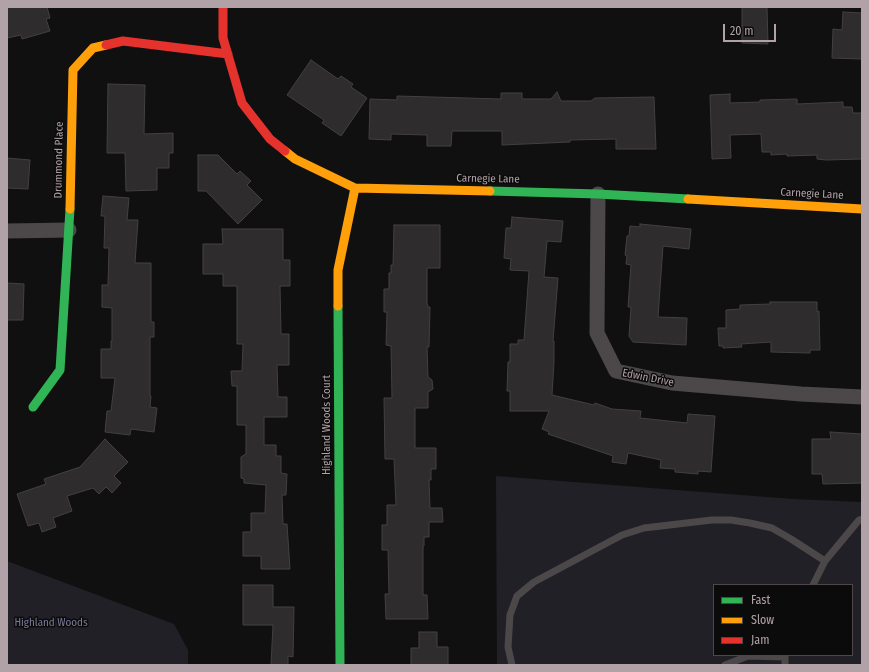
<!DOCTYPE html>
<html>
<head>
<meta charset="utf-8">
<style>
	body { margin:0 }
	#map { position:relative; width:869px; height:672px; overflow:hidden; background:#111010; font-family:"Fira Sans Condensed",sans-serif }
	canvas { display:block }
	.frame { position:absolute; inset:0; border:8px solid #b1a2a8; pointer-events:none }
	.legend { position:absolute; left:713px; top:584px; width:140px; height:72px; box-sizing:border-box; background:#0c0b0b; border:1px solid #4e474a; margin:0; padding:5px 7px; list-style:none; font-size:12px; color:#b1a2a8 }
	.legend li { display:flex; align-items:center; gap:8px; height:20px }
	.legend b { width:20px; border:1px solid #4e474a }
	.scale { position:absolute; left:723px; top:24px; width:53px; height:18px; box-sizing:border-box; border:2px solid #b1a2a8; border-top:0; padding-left:5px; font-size:12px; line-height:14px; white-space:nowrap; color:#b1a2a8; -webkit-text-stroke:3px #0c0b0b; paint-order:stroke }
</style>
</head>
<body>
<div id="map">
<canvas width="869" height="672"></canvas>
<div class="frame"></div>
<ul class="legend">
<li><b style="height:5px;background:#30b455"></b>Fast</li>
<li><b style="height:5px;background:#ff9f0a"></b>Slow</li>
<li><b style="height:5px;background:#e5322d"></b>Jam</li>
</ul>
<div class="scale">20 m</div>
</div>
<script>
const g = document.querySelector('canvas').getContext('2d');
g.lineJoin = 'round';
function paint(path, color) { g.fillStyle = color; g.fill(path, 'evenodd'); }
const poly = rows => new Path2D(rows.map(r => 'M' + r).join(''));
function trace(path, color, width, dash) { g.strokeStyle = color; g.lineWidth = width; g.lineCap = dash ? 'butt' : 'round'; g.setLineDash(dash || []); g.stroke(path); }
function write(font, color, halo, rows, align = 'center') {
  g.font = font + ' "Fira Sans Condensed",sans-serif'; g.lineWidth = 3; g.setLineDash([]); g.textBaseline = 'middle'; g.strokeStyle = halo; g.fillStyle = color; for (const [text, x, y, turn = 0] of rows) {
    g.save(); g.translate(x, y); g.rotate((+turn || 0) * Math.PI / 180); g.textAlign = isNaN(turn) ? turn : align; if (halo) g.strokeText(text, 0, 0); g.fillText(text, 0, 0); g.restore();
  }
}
const green = poly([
	[496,476,793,499,862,502,862,665,497,665],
	[714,585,852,585,852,655,714,655],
	[7,561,174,624,188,650,188,665,7,665]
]);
const building = poly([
	[7,7,47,7,50,18,46,19,50,31,22,39,21,35,7,38,7,7],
	[742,7,767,7,768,44,742,43,742,7],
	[843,12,862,13,862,59,832,58,833,29,842,30,843,12],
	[311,60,338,79,341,76,353,84,351,87,367,98,341,136,322,123,324,120,287,95,311,60],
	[108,84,145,85,144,134,173,133,173,153,169,153,169,168,157,168,157,190,126,191,125,153,107,153,108,84],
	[557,92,561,101,591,101,595,98,654,97,656,149,616,149,616,139,570,140,570,142,502,145,502,131,452,131,451,146,427,146,427,135,391,134,391,140,369,139,370,99,397,100,397,96,501,99,501,93,522,93,522,99,551,99,557,92],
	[730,94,730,103,760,102,760,100,797,99,797,104,843,102,843,107,852,107,853,113,862,113,862,159,826,160,817,159,817,155,787,156,787,154,771,155,771,152,762,152,761,134,730,135,731,158,712,159,710,95,730,94],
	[198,155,218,155,237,174,240,171,251,181,247,185,262,200,238,224,206,191,198,191,198,155],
	[7,158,30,160,28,189,7,188,7,158],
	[103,196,129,198,127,220,138,220,135,263,151,263,151,322,154,322,154,337,150,337,150,396,151,396,150,407,157,408,154,432,131,429,130,435,105,432,107,411,111,411,115,378,101,378,101,349,111,349,111,341,112,341,112,308,102,307,102,285,108,285,109,248,104,248,105,216,101,216,103,196],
	[512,217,563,221,561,242,547,241,544,277,558,278,553,341,554,341,554,362,552,395,594,405,595,403,612,409,641,411,640,418,687,423,688,414,715,416,711,472,698,471,698,474,675,472,675,469,660,468,661,460,628,453,626,464,612,462,613,456,548,434,549,432,542,429,549,411,510,411,510,391,507,391,508,362,510,362,510,344,518,344,518,340,524,340,529,271,510,270,511,259,504,258,506,228,511,228,512,217],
	[640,224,691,229,689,249,663,246,658,317,687,318,686,345,633,342,629,336,631,307,628,307,631,265,626,264,627,256,625,255,627,236,629,236,630,226,640,227,640,224],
	[394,225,440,225,440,268,427,268,427,303,428,307,430,307,429,347,427,347,428,377,432,380,433,389,428,392,428,408,415,408,415,448,436,448,436,469,431,469,431,480,429,480,430,508,442,508,443,522,429,522,429,537,424,537,424,546,423,546,423,595,427,595,428,619,386,619,385,594,389,594,388,550,382,550,382,525,387,525,387,505,396,505,394,459,385,459,384,398,392,398,391,346,386,345,387,312,384,312,384,289,389,289,389,273,391,273,391,265,393,265,394,225],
	[222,229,283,229,283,260,290,260,290,286,280,286,281,334,289,334,289,365,277,365,278,397,287,397,287,417,264,417,264,445,276,445,276,456,281,456,281,473,287,474,286,495,282,495,283,524,287,524,290,569,261,569,261,556,243,556,243,532,251,532,251,513,265,513,266,485,244,483,244,479,241,478,241,457,246,454,246,425,237,425,237,386,232,386,231,371,242,371,243,344,237,344,237,286,223,286,223,274,203,274,203,244,223,244,222,229],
	[7,283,24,284,23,320,7,320,7,283],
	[770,302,817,302,817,312,819,311,820,350,810,350,810,353,771,352,771,342,741,344,742,347,723,348,723,346,719,346,718,328,726,328,726,310,740,309,740,305,770,304,770,302],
	[830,432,862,434,862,483,823,484,822,474,812,474,812,439,831,439,830,432],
	[105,439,128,462,114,476,121,483,112,493,106,487,99,494,93,488,67,496,72,511,53,518,56,527,42,532,39,523,28,526,17,494,46,484,44,479,80,467,105,439],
	[243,585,273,585,273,607,294,607,293,657,288,656,288,665,271,665,273,625,243,625,243,585],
	[419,632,437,632,437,647,448,647,448,665,411,665,411,648,419,648,419,632]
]);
const lane = poly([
	[813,585,825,561,859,520,862,519],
	[512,665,508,647,510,615,517,596,534,582,622,535,644,528,712,520,731,520,750,523,772,528,791,539,825,561],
	[725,665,748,656,785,657],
	[785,665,785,655]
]);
const street = poly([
	[598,194,597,333,616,371,672,383,801,394,862,397],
	[7,231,69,230]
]);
const fast = poly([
	[490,191,598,194,688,199],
	[338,306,340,665],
	[33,407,60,370,70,209]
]);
const slow = poly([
	[285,151,295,159,355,188,490,191],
	[688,199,862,209],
	[70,209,73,70,93,48,106,45],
	[338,306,338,270,355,188]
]);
const jam = poly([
	[223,7,223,38,242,103,270,139,285,151],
	[106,45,123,41,228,54]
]);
const streetNames = [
	["Drummond Place",59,160,-89],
	["Carnegie Lane",488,179,1],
	["Carnegie Lane",812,194,3],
	["Edwin Drive",648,378,11],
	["Highland Woods Court",327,425,-90]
];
const parkNames = [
	["Highland Woods",51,623]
];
paint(green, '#212026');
paint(building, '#2e2c2d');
trace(building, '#444041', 1);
trace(lane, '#4c484a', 7);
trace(street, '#4c484a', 15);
trace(fast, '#30b455', 9);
trace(slow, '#ff9f0a', 9);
trace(jam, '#e5322d', 9);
write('11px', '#b1a2a8', '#0c0b0b', streetNames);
write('11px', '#797a9b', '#0c0b0b', parkNames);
</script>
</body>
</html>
